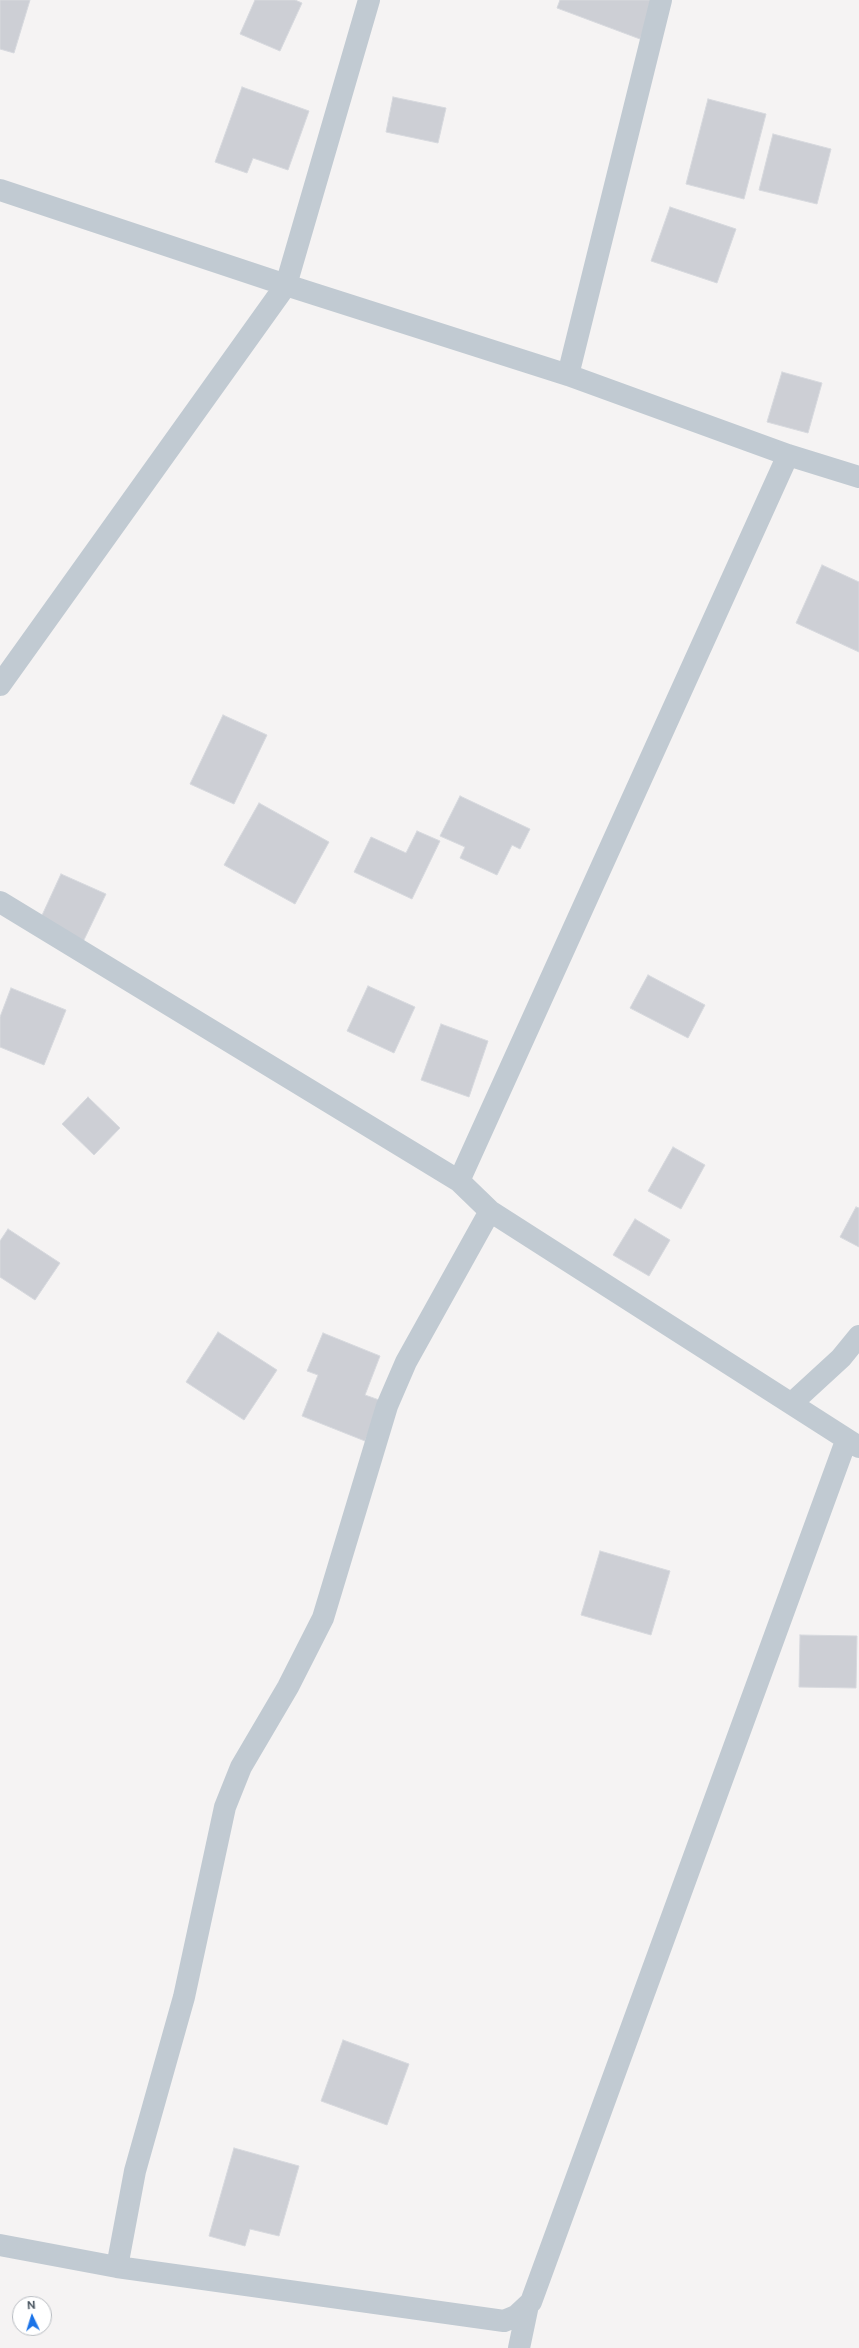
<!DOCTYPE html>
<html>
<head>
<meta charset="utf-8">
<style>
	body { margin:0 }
	#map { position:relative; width:859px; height:2348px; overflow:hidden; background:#f5f3f3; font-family:"Public Sans",sans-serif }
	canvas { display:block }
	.north { position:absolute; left:12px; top:2296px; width:40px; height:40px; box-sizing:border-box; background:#fff; border:1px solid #b7bbc0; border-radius:50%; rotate:356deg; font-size:11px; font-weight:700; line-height:16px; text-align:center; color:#4a5661 }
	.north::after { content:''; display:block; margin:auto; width:14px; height:18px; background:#1a73e8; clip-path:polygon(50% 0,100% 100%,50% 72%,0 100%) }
</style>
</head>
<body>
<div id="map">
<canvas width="859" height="2348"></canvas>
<div class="north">N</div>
</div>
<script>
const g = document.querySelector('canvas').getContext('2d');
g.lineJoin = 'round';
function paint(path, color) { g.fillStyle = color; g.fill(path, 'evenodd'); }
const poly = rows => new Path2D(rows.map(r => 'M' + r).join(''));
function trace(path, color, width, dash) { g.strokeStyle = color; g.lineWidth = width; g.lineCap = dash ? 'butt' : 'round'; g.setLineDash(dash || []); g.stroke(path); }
const building = poly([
	[0,0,30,0,14,53,0,49,0,0],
	[255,0,295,0,302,3,280,51,240,34,255,0],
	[560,0,655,0,640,39,557,8,560,0],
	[242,87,309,111,288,170,253,158,247,173,215,162,242,87],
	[393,97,446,108,438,143,386,132,393,97],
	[708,99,766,114,744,199,686,184,708,99],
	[773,134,831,149,817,204,759,190,773,134],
	[670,207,736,229,717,283,651,261,670,207],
	[782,372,822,383,808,433,767,422,782,372],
	[822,565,859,582,859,652,796,623,822,565],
	[223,715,267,735,234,804,190,784,223,715],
	[460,796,530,829,520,849,512,845,497,875,460,858,465,847,440,836,460,796],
	[259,803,329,842,295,904,224,865,259,803],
	[417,831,440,841,412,899,354,872,371,837,406,853,417,831],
	[61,874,106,894,82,944,38,924,61,874],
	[648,975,705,1005,688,1038,630,1008,648,975],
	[368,986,415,1007,394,1053,347,1031,368,986],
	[11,988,66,1010,44,1065,0,1047,0,1017,11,988],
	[441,1024,488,1041,469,1097,421,1080,441,1024],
	[88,1097,120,1128,94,1155,62,1124,88,1097],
	[673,1147,705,1165,681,1209,648,1191,673,1147],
	[856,1207,859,1208,859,1247,840,1237,856,1207],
	[635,1219,670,1240,649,1276,613,1255,635,1219],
	[8,1229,60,1263,35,1300,0,1277,0,1241,8,1229],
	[218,1332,277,1370,244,1420,186,1382,218,1332],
	[323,1333,380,1356,365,1395,382,1401,365,1441,302,1416,318,1375,307,1371,323,1333],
	[600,1551,670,1571,651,1635,581,1615,600,1551],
	[800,1635,857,1636,856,1688,799,1687,800,1635],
	[343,2040,409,2064,387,2125,321,2101,343,2040],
	[234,2148,299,2166,279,2236,250,2229,245,2246,209,2236,234,2148]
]);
const minor = poly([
	[0,190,286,285,568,375,788,455,859,477],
	[568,375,661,0],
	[0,685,286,285,369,0],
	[0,902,459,1181,490,1211,859,1447],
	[459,1181,788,455],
	[792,1403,841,1358,859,1336],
	[0,2245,117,2267,504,2321,516,2316,531,2302,846,1441],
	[117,2267,135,2171,184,1997,225,1807,241,1767,288,1687,323,1618,387,1406,406,1362,490,1211],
	[519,2348,528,2305]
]);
paint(building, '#cdcfd5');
trace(building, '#d7d9de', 1);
trace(minor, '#c1cad2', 22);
</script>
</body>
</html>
